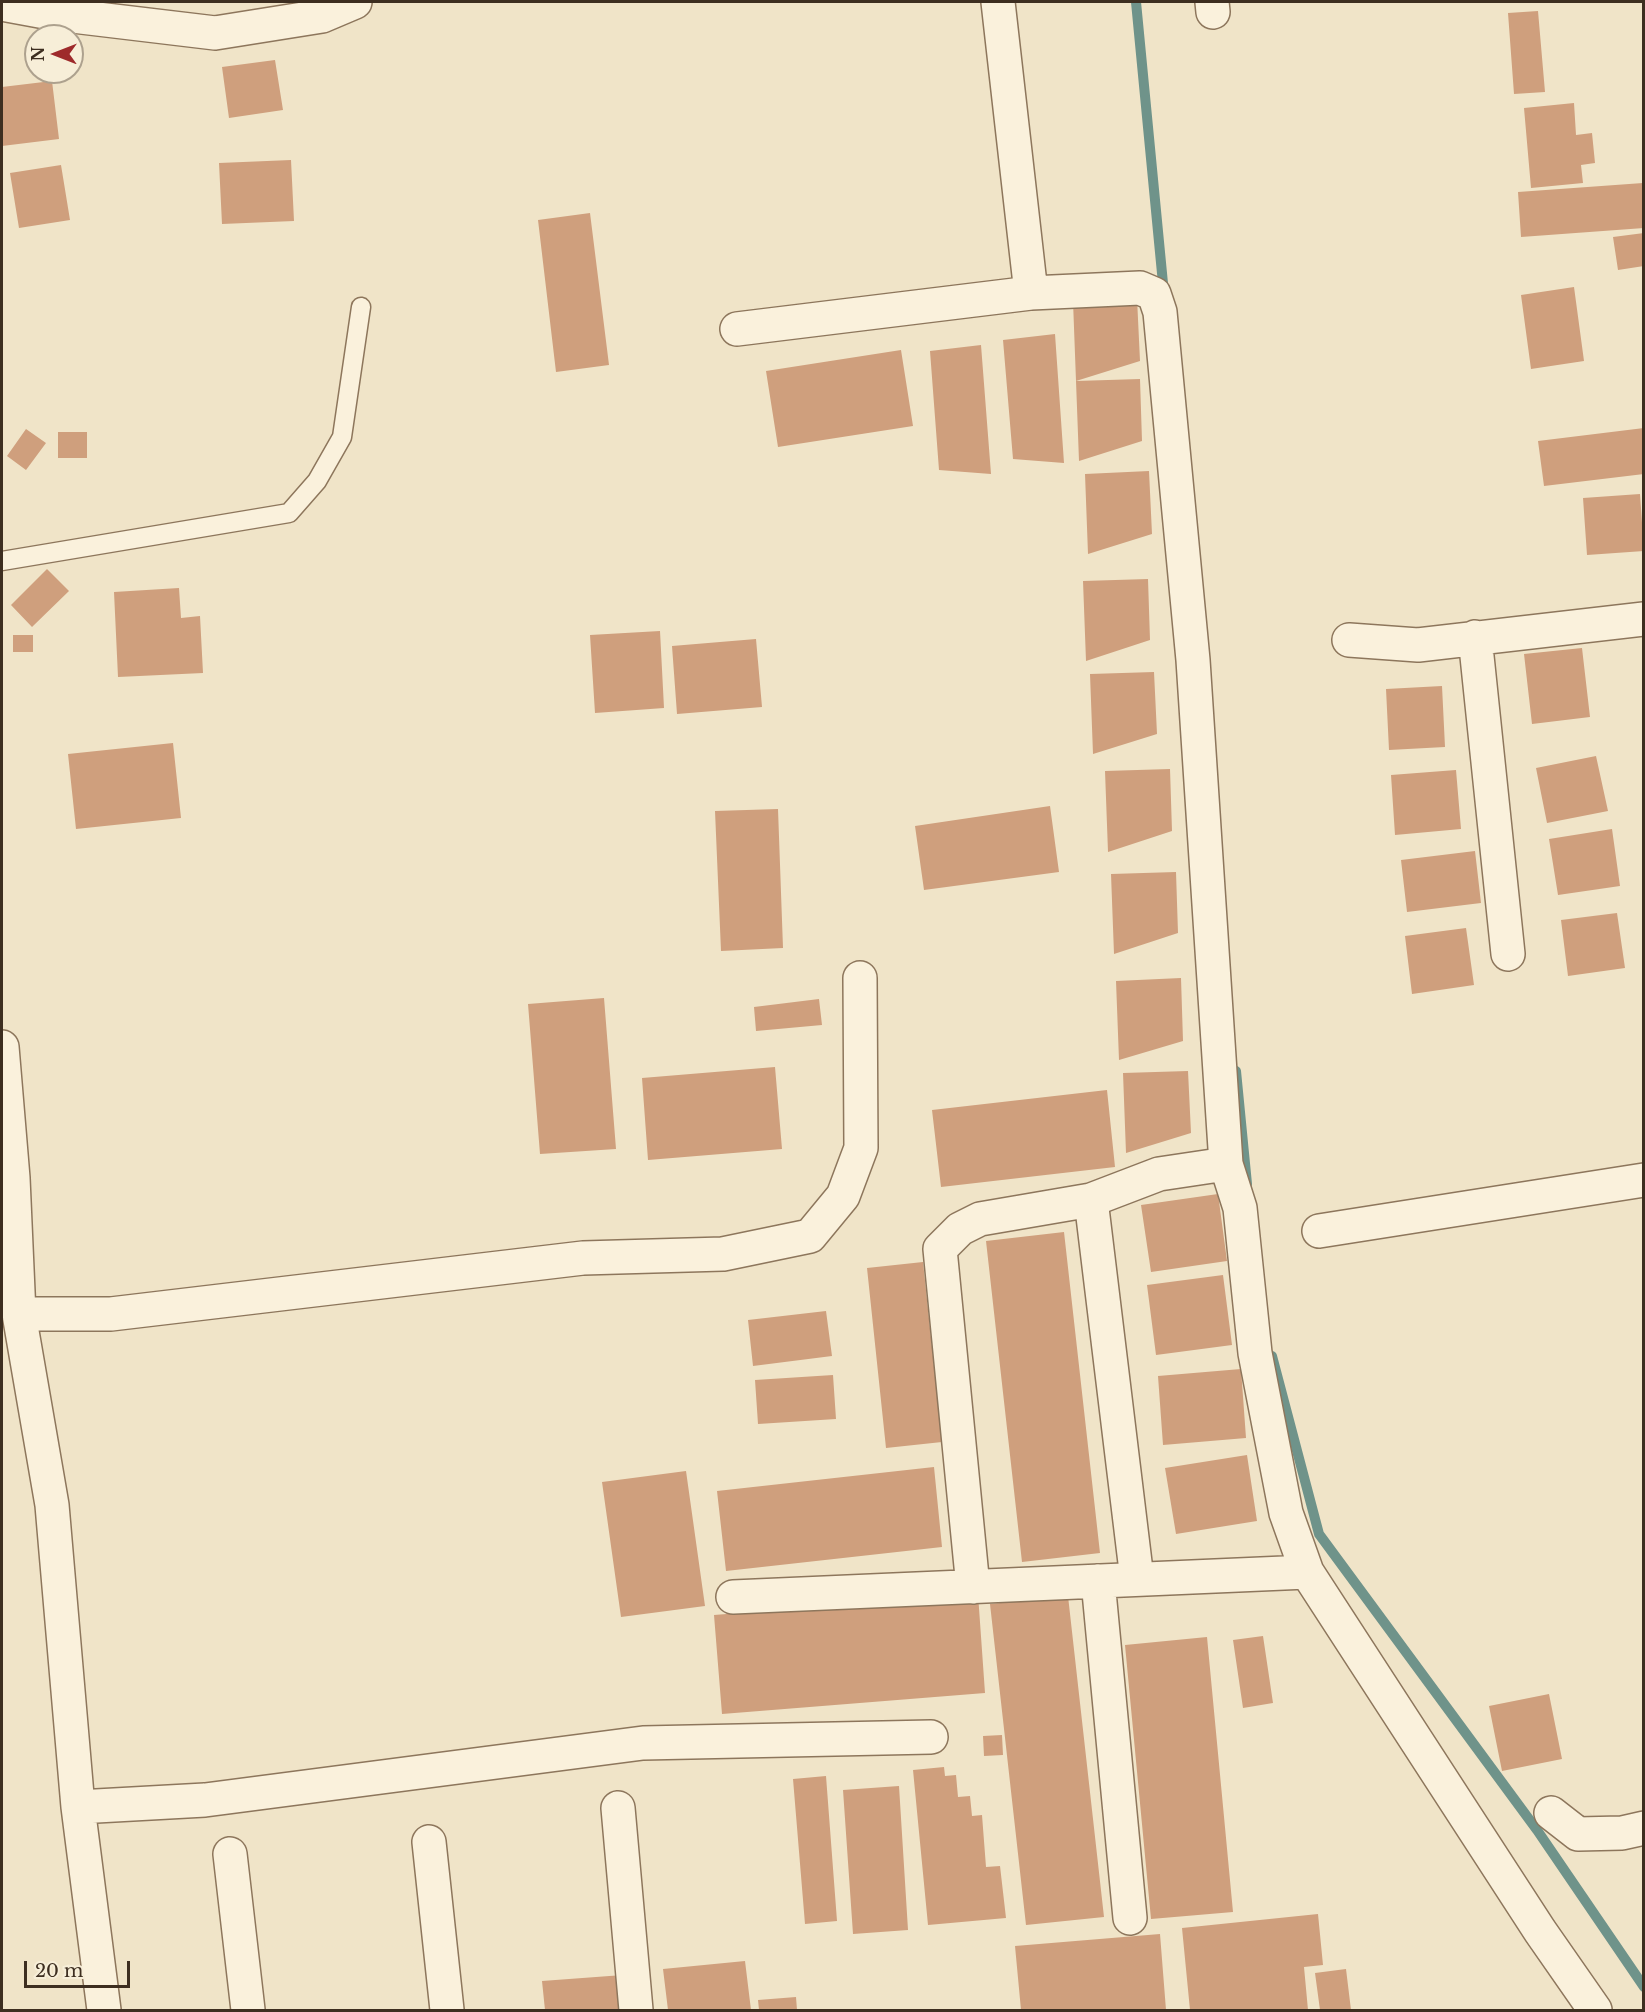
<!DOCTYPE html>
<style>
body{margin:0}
#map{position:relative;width:1645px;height:2012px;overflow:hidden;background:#f0e4c8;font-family:"Libre Baskerville",serif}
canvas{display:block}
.frame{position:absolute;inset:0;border:3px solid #3d2e20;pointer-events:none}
.north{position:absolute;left:24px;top:24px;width:60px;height:60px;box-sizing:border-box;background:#f7eed8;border:2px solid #ada18e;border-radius:50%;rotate:270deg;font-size:16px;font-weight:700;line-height:24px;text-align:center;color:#3d2e20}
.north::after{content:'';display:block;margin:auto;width:21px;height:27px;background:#9e2a2b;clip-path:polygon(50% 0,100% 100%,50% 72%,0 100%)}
.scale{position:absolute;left:24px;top:1961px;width:106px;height:27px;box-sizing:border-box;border:3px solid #3d2e20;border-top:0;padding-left:8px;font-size:18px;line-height:21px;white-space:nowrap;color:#3d2e20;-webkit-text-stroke:4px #f7eed8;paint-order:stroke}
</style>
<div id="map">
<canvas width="1645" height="2012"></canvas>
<div class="frame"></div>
<div class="north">N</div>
<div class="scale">20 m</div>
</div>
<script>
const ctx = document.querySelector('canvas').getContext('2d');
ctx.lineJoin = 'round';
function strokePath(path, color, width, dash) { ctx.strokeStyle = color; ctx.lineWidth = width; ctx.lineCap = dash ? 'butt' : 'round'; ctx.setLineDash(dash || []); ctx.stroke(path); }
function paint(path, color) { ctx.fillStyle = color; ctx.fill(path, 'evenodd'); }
const stream = new Path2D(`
 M1136,2L1164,294
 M1236,1071L1247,1184
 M1272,1356L1319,1534L1537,1830L1644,1987`);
const building = new Path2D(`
 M1538,11L1545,92L1514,94L1508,13Z
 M275,60L283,110L229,118L222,67Z
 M52,81L59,139L2,146V87Z
 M1574,103L1576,135L1592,133L1595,163L1581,165L1583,183L1531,188L1524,108Z
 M291,160L294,221L222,224L219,163Z
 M61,165L70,220L19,228L10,173Z
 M1643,183L1644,228L1521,237L1518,192Z
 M590,213L609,365L556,372L538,220Z
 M1644,233V266L1618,270L1613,237Z
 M1574,287L1584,361L1531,369L1521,295Z
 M1137,298L1140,361L1076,381L1073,301Z
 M1055,334L1064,463L1013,459L1003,340Z
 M981,345L991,474L939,470L930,351Z
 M901,350L913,426L778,447L766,371Z
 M1140,379L1142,441L1079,461L1076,381Z
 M1644,428V474L1544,486L1538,441Z
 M26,429L46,443L26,470L7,456Z
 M58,432H87V458H58Z
 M1149,471L1152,534L1088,554L1085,474Z
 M1640,494L1644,551L1587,555L1583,498Z
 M47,569L69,591L32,627L11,605Z
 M1148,579L1150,640L1086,661L1083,581Z
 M179,588L181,618L200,616L203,673L118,677L114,592Z
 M660,631L664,708L595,713L590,635Z
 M13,635H33V652H13Z
 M756,639L762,707L677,714L672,646Z
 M1582,648L1590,717L1532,724L1524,654Z
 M1154,672L1157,734L1093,754L1090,674Z
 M1442,686L1445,747L1389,750L1386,689Z
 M173,743L181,818L76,829L68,754Z
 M1596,756L1608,811L1547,823L1536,768Z
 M1170,769L1172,831L1108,852L1105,771Z
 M1456,770L1461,829L1395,835L1391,775Z
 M1050,806L1059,872L924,890L915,826Z
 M778,809L783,948L721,951L715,811Z
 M1612,829L1620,886L1558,895L1549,839Z
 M1475,851L1481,903L1407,912L1401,860Z
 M1176,872L1178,933L1114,954L1111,874Z
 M1617,913L1625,968L1568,976L1561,920Z
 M1466,928L1474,985L1412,994L1405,936Z
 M1181,978L1183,1041L1119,1060L1116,981Z
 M604,998L616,1149L540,1154L528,1004Z
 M819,999L822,1025L756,1031L754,1007Z
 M775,1067L782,1149L648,1160L642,1078Z
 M1188,1071L1191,1133L1126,1153L1123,1073Z
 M1107,1090L1115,1167L941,1187L932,1110Z
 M1218,1194L1227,1261L1151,1272L1141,1205Z
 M1064,1232L1100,1553L1022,1562L986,1241Z
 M923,1262L942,1442L886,1448L867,1268Z
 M1223,1275L1232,1345L1156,1355L1147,1285Z
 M826,1311L832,1356L753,1366L748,1320Z
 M1241,1369L1246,1438L1163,1445L1158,1376Z
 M833,1375L836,1419L758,1424L755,1380Z
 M1247,1455L1257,1521L1176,1534L1165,1468Z
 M934,1467L942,1547L726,1571L717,1491Z
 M686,1471L705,1606L621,1617L602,1482Z
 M978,1594L985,1693L722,1714L714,1615Z
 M1068,1596L1104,1917L1026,1925L990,1604Z
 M1263,1636L1273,1703L1243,1708L1233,1640Z
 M1207,1637L1233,1912L1151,1919L1125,1645Z
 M1549,1694L1562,1759L1502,1771L1489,1706Z
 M1002,1735L1003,1755L984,1756L983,1736Z
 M944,1767L945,1776L956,1775L958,1797L970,1796L972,1816L982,1815L986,1867L1000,1866L1006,1918L928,1925L913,1770Z
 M826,1776L837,1921L805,1924L793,1779Z
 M899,1786L908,1930L853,1934L843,1790Z
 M1318,1914L1323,1965L1304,1967L1308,2010H1190L1182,1928Z
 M1160,1934L1166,2010H1021L1015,1946Z
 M745,1961L751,2010H668L663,1969Z
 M1346,1969L1351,2010H1320L1315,1973Z
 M623,1975L626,2010H545L542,1981Z
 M796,1997L797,2010H759L758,2000Z`);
const lane = new Path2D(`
 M2,561L289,513L317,481L342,437L361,307`);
const street = new Path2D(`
 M998,2L1031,293L1140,288L1154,294L1160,312L1193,660L1226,1164
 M1212,2L1213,12
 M2,4L56,14L215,33L322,16L355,2
 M737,329L1031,293
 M1475,637L1508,954
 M1349,640L1418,645L1644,619
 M2,1047L13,1178L19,1314H111L583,1258L723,1254L810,1236L843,1196L861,1148L860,978
 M1091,1200L1137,1579
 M1319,1231L1644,1180
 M19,1314L52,1505L78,1807L104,2010
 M1098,1581L1130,1918
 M973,1587L940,1249L960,1229L980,1219L1091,1200L1159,1174L1226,1164L1240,1208L1255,1353L1286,1513L1307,1572L1540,1931L1595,2010
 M733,1597L1307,1572
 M78,1807L205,1800L643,1743L931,1737
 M618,1808L636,2010
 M1551,1813L1578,1834L1622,1833L1644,1828
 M429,1842L447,2010
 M230,1854L248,2010`);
strokePath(stream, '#6f938a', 10);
paint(building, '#cf9f7d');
strokePath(lane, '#8d765c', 21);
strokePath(street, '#8d765c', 36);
strokePath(lane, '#faf1dc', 18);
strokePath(street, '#faf1dc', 33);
</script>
